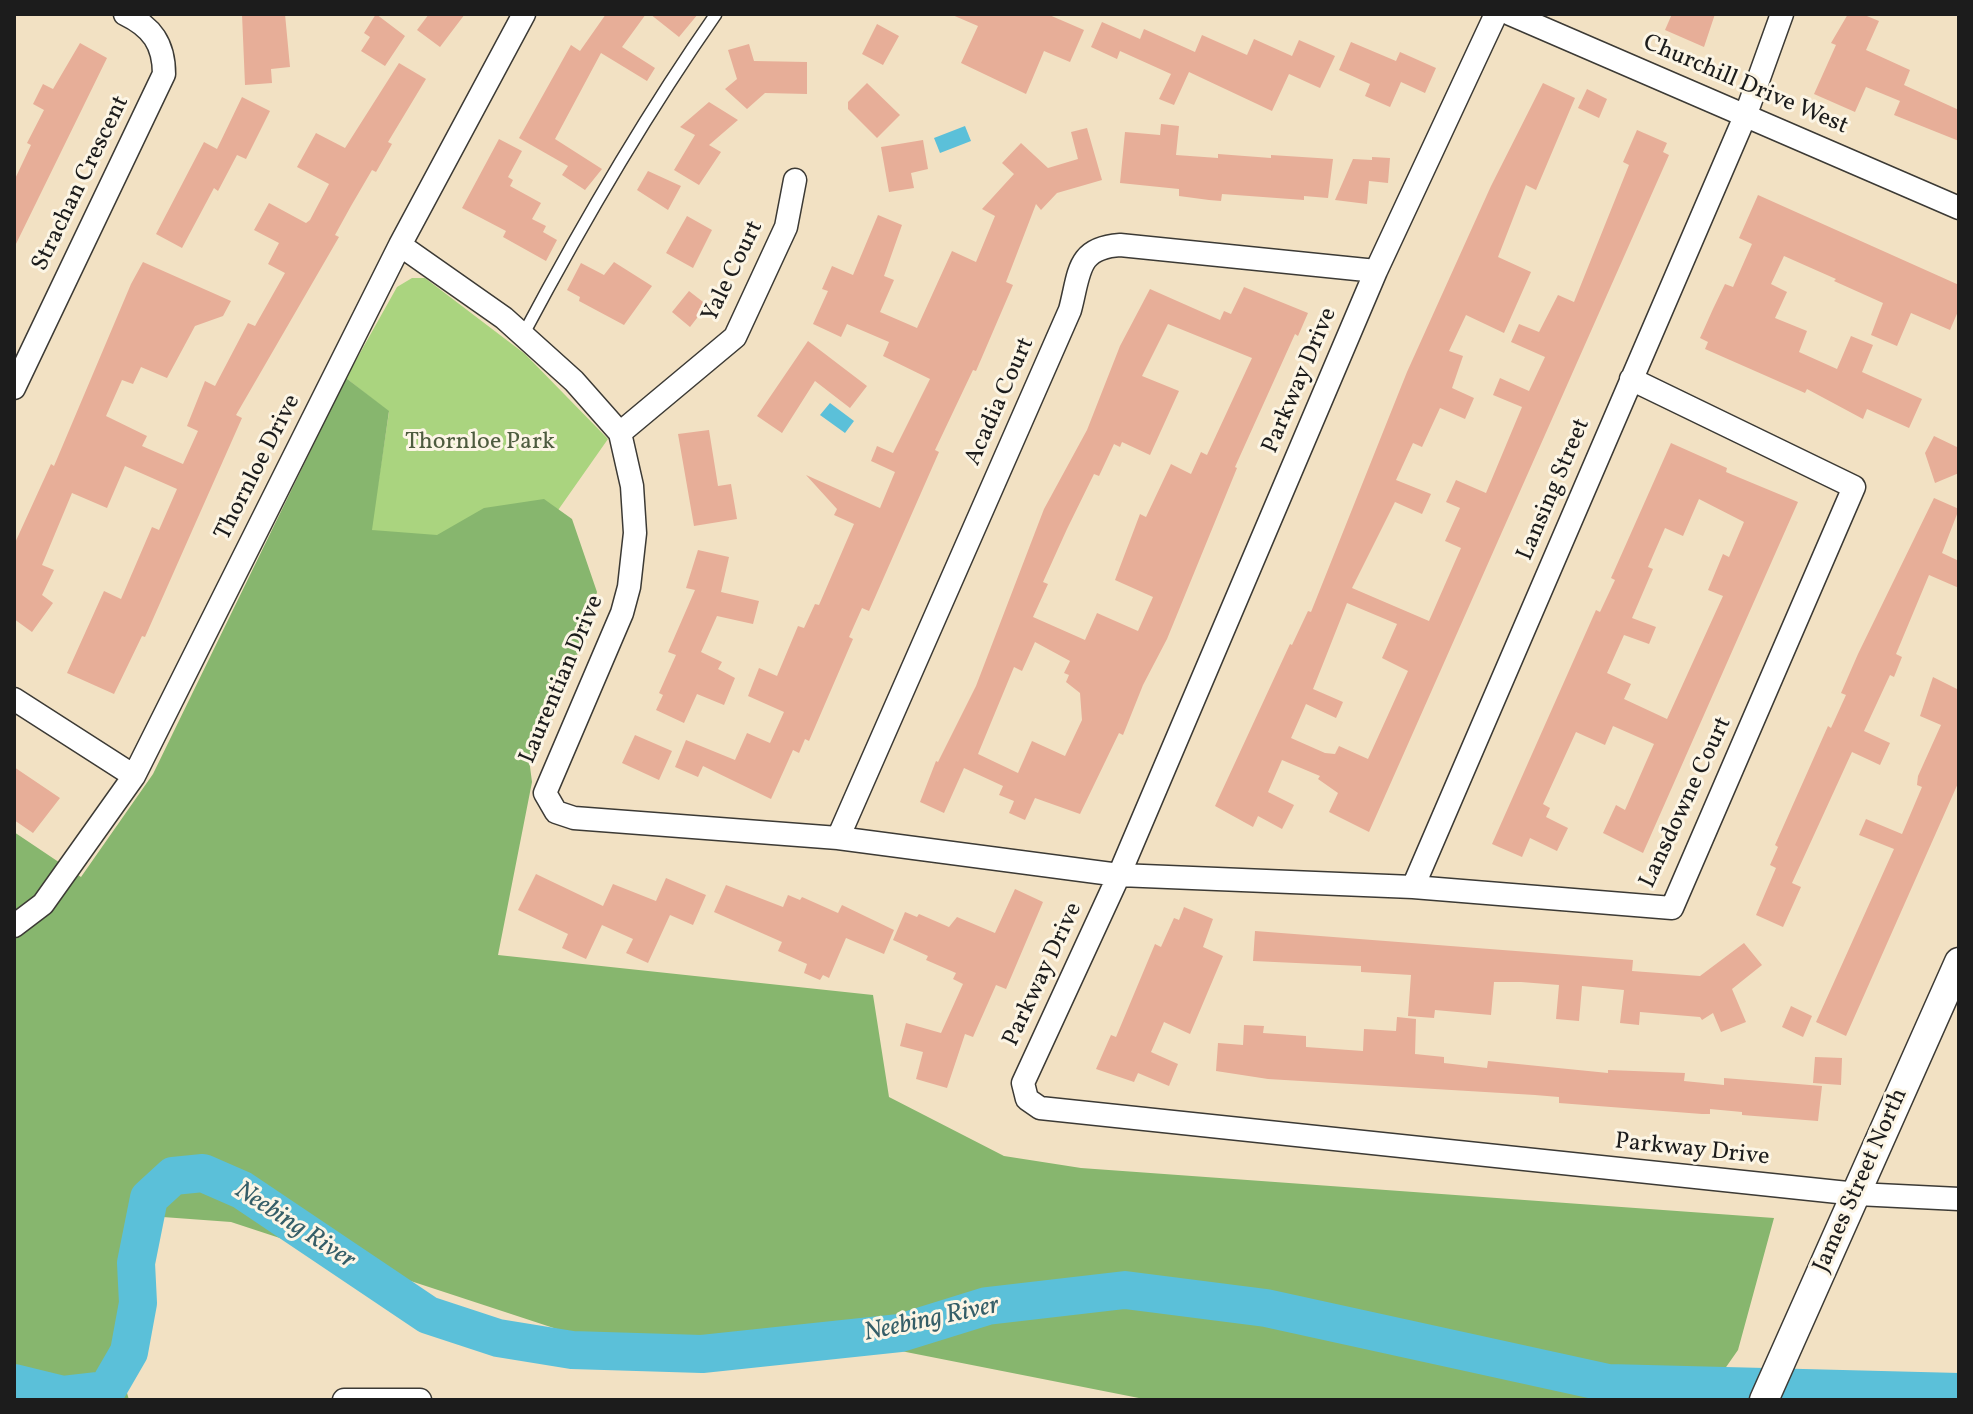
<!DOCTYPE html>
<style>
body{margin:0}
#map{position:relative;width:1973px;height:1414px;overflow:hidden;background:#f2e1c3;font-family:Vollkorn,serif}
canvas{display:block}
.frame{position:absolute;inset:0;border:16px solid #1c1c1c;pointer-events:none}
</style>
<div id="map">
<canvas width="1973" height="1414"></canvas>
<div class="frame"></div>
</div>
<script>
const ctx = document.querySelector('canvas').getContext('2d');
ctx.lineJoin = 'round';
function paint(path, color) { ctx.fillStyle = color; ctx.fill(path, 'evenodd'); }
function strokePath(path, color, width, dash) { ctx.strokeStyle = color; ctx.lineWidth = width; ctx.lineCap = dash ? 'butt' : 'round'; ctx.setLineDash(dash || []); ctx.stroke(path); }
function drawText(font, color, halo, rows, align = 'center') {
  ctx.font = font + ' Vollkorn,serif'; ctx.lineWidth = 6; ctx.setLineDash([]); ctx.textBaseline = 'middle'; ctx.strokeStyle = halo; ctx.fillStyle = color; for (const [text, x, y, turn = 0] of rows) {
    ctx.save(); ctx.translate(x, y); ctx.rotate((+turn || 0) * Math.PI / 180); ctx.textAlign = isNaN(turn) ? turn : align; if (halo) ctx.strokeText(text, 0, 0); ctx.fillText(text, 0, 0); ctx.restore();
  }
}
const green = new Path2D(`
 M412,278H425L525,354L608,439L549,523L451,556L371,530L389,412L346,378L397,287Z`);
const forest = new Path2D(`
 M346,378L389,411L372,530L437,535L484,508L544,499L572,519L597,592L584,643L562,681L555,715L529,759L532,782L498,955L873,995L889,1097L1004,1156L1081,1168L1774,1218L1738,1350L1703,1400H1149L830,1337L572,1334L231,1222L149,1216L127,1261L130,1299L113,1343L129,1400H14V832L81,877L153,774Z`);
const water = new Path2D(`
 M965,126L971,141L940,153L934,138Z
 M830,403L854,421L845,433L820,415Z`);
const river = new Path2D(`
 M14,1383L63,1395L107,1390L129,1352L138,1303L136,1263L149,1198L173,1176L203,1173L242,1190L428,1315L498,1338L572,1350L702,1354L900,1333L987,1306L1125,1290L1266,1308L1608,1383L1959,1392`);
const building = new Path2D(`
 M242,14H285L290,67L271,69L272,83L245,85Z
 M376,14L405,36L385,66L361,51L370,37L364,33Z
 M429,14H465L440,47L417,30Z
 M606,14H646L622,47L655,68L647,81L601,53L555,139L602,169L585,190L562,175L568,166L519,138L571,45L580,51Z
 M650,14H698L679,37Z
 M950,14H1047L1084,30L1070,62L1044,51L1026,94L961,63L978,26Z
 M1672,14H1715L1704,47L1665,30Z
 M1848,14H1862L1879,21L1866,50L1910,70L1904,85L1959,110V141L1894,115L1900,101L1866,87L1855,112L1814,94L1836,45L1831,43Z
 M1102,22L1140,39L1144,29L1195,52L1202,35L1247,55L1254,39L1292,56L1299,40L1335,56L1320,88L1289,74L1272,111L1189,72L1174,105L1159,99L1171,74L1120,51L1117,59L1091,47Z
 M877,24L899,36L883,65L862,54Z
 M1351,42L1396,61L1400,52L1436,68L1425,93L1401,82L1390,107L1365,96L1370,84L1339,70Z
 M80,43L107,58L14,248V181L31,145L27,143L44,110L33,104L43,84L53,89Z
 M749,44L754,61L807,62V94L765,93L747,109L725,89L737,79L728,50Z
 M399,63L426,79L388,142L392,144L376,172L372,170L351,206L335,235L339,237L236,415L242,418L145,637L142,636L114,694L67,673L104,591L121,599L152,527L159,530L177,489L125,466L107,508L72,493L42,565L54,570L42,595L53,603L32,632L14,619V545L51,464L54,466L131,284L143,262L231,301L223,316L195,326L167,378L141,367L133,384L122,380L106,416L147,436L142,446L183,464L198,431L187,426L205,381L215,386L248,323L255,326L285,273L268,264L279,243L254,230L269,203L306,223L310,220L329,184L297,167L316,133L345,148Z
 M867,83L900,115L877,138L848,109V102Z
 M1543,83L1575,98L1536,190L1526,185L1498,257L1531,272L1504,333L1466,315L1449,351L1463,356L1452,388L1474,398L1465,419L1440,408L1422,447L1413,443L1396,480L1431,494L1422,514L1395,502L1352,588L1429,621L1461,548L1445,541L1460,508L1446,502L1456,480L1486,493L1522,407L1493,395L1500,378L1529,391L1545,357L1511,342L1519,324L1539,332L1558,295L1574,302L1629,165L1623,162L1637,130L1667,143L1663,152L1669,155L1369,832L1329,812L1338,793L1318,779L1320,776L1282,760L1268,792L1294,805L1282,829L1258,816L1253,827L1215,806L1290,644L1292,645L1308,611L1311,612L1407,372L1491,186ZM1347,603L1397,624L1382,658L1408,671L1368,759L1339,746L1335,754L1325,753L1291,738L1306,704L1336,718L1343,702L1313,689Z
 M1587,89L1607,99L1599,118L1578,108Z
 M242,97L270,111L246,159L237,155L218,191L214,188L182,248L156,234L204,142L217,149Z
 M709,102L738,120L709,145L721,152L699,185L674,170L695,135L680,127Z
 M1161,124L1179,126L1176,155L1218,158V154L1271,158V155L1333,159L1328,198L1304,196V200L1222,194L1221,201L1209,200L1179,196V189L1120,183L1125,132L1160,135Z
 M1087,128L1102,180L1057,193L1041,210L1036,204L1006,282L1013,285L976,371L973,370L935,450L939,452L869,611L862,608L849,637L853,639L809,741L805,739L799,753L793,750L771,799L703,766L698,777L675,767L686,740L735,760L747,733L770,743L784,712L748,696L759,668L777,676L798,626L804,628L815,604L819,605L854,524L834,515L837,509L806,475L880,508L895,472L871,461L877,446L893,453L930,379L883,356L889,342L847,324L841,337L813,324L828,291L822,289L832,266L853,275L878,215L902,225L884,276L894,280L880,312L917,328L952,251L976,262L995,216L982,209L1014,174L1002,163L1021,143L1048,168L1078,159L1071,132Z
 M499,139L522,151L508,177L513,180L510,186L541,203L532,219L546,226L543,232L557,240L546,261L503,237L506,231L462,208Z
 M923,140L928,169L911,173L914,188L889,192L881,147Z
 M1372,157L1390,158L1388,183L1369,181L1367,204L1335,200L1353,159L1372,160Z
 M648,171L681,186L668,210L637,190Z
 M1758,195L1959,285V309L1950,330L1911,313L1897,346L1871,335L1883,303L1834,281L1836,279L1784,256L1771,284L1787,292L1775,318L1807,331L1799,352L1837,369L1851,336L1873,345L1862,372L1922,399L1909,428L1867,409L1863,419L1807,389L1805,393L1705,349L1708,342L1700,338L1713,309L1725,284L1733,287L1752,244L1739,238Z
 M687,216L712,230L693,268L666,253Z
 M614,262L652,286L624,325L579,301L580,297L567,290L581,263L604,275Z
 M1244,287L1308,313L1298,336L1295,334L1235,467L1237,468L1167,639L1143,685L1123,735L1119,733L1080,814L1035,798L1025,820L1009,813L1014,801L999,795L1003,786L964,768L944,813L920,802L936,761L938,762L976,686L1044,509L1087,430L1120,346L1150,289L1220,320L1224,311L1231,314ZM1168,324L1252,358L1207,455L1201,452L1191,474L1171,464L1146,517L1140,514L1115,580L1153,597L1138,631L1097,613L1085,640L1033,617L1048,584L1043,582L1067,529L1094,474L1099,476L1114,444L1120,447L1122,442L1150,455L1179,391L1142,376ZM1035,642L1070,661L1064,673L1069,675L1066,682L1080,693L1082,720L1065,756L1032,741L1018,773L978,754L1014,667L1022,671Z
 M689,291L707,305L690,327L672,312Z
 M808,341L867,386L850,408L815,381L782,433L757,416Z
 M709,430L718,486L731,484L737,519L694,526L678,434Z
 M1934,436L1959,448V473L1935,483L1925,453Z
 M1671,443L1727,468L1726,472L1733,475L1798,502L1643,853L1603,833L1616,805L1625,810L1654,744L1613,726L1605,745L1576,732L1543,804L1550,808L1546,817L1568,828L1557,851L1530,838L1522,857L1492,844L1596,610L1600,612L1615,580L1611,578ZM1699,499L1744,522L1729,557L1723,554L1708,590L1723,596L1667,719L1624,699L1631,684L1607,673L1624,635L1649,644L1656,627L1632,618L1653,569L1648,567L1665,528L1683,536Z
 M1934,498L1959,509L1942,553L1959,561V588L1929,575L1896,654L1902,657L1894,677L1890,675L1864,731L1890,743L1880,765L1852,752L1792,883L1801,887L1783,927L1756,915L1776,868L1770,865L1778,847L1775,845L1828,726L1831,728L1846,695L1841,693L1858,654Z
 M698,550L729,557L721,592L759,601L753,624L717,616L701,652L722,662L718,669L735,678L724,705L697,694L684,723L656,710L663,695L659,693L676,655L668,652L695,590L686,588Z
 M1933,677L1957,689L1959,685V781L1846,1036L1816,1022L1894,849L1859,835L1866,819L1902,834L1922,787L1917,785L1918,776L1941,725L1920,716Z
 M635,735L672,751L659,780L622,763Z
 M14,767L60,798L33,833L14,820Z
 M536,874L603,906L613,884L656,901L666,878L706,895L693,925L670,915L648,963L626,953L633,939L602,925L586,959L562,948L568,934L518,910Z
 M726,885L783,907L788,895L800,900L802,897L838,913L842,905L894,930L884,954L846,938L829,978L823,975L820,980L804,973L807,964L778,951L782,942L714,912Z
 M1015,889L1043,902L1006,989L996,985L973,1037L965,1034L947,1088L916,1079L923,1052L900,1046L906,1023L941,1033L963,984L953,979L956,973L926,960L928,956L893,940L905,912L917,917L919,914L949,927L957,917L995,933Z
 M1184,907L1213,919L1203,947L1223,956L1190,1034L1164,1022L1151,1052L1178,1064L1169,1086L1138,1073L1134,1082L1096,1069L1111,1035L1116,1037L1155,944L1161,947L1174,918L1179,920Z
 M1255,931L1633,960L1632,971L1700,976L1744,943L1762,965L1732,989L1746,1022L1721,1032L1713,1013L1702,1020L1700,1017L1640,1012L1639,1025L1620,1023L1624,990L1582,986L1579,1021L1556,1019L1559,985L1521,982H1494L1491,1015L1435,1010L1434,1018L1408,1016L1411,975L1361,972V966L1253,961Z
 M1791,1006L1812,1016L1803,1037L1782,1027Z
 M1397,1017L1416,1019L1415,1054L1444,1057V1063L1487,1068L1488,1061L1608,1073V1070L1685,1073L1684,1081L1724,1085V1078L1822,1086L1818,1121L1742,1115V1112L1710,1109V1114H1702L1559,1103V1097L1535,1095L1268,1079L1216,1071L1218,1043L1243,1045L1244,1025L1264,1026L1263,1033L1306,1036V1047L1363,1051L1364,1029L1396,1031Z
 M1815,1057L1842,1058L1841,1085L1813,1083Z`);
const service = new Path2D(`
 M523,335C582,224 644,117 716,14`);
const minor = new Path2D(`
 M1496,14L1376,271L1119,875L1023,1083L1027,1099L1040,1108L1857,1194L1959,1199
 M1510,14L1959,208
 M400,245L504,318L574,381L620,433L632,486L635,533L629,587L622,613L545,793L556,812L574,818L838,838L1119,875L1413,887L1672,908L1854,487L1631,379
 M14,388L164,74C164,44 152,27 125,14
 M620,433L735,337L786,227L795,180
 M14,699L134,776
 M838,838L1070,310C1080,273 1076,248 1120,245L1376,271
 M1413,887L1746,114L1782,14
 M14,926L43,904L134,776L400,245L524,14
 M344,1400H420`);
const tertiary = new Path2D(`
 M1764,1400L1959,962`);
const streetNames = [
 ["Churchill Drive West",1745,86,23],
 ["Strachan Crescent",82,184,-64],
 ["Yale Court",734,272,-64],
 ["Parkway Drive",1301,381,-67],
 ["Acadia Court",1001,402,-66],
 ["Thornloe Drive",259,468,-63],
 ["Lansing Street",1555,490,-67],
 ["Laurentian Drive",563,680,-67],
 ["Lansdowne Court",1687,803,-65],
 ["Parkway Drive",1044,975,-65],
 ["Parkway Drive",1692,1151,6],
 ["James Street North",1862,1181,-66]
];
const parkNames = [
 ["Thornloe Park",480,444]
];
const waterNames = [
 ["Neebing River",294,1227,33],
 ["Neebing River",932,1321,-12]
];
paint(green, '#aad47f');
paint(forest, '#87b66e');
paint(water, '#5bc0d9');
strokePath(river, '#5bc0d9', 38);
paint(building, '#e7ae98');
strokePath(service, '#3c3a35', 14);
strokePath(minor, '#3c3a35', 25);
strokePath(tertiary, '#3c3a35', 31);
strokePath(service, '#fff', 11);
strokePath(minor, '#fff', 22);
strokePath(tertiary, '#fff', 28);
drawText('24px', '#1c1c1c', '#fcf5e5', streetNames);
drawText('24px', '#4e5c3f', '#fcf5e5', parkNames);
drawText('italic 26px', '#355e68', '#fcf5e5', waterNames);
</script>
